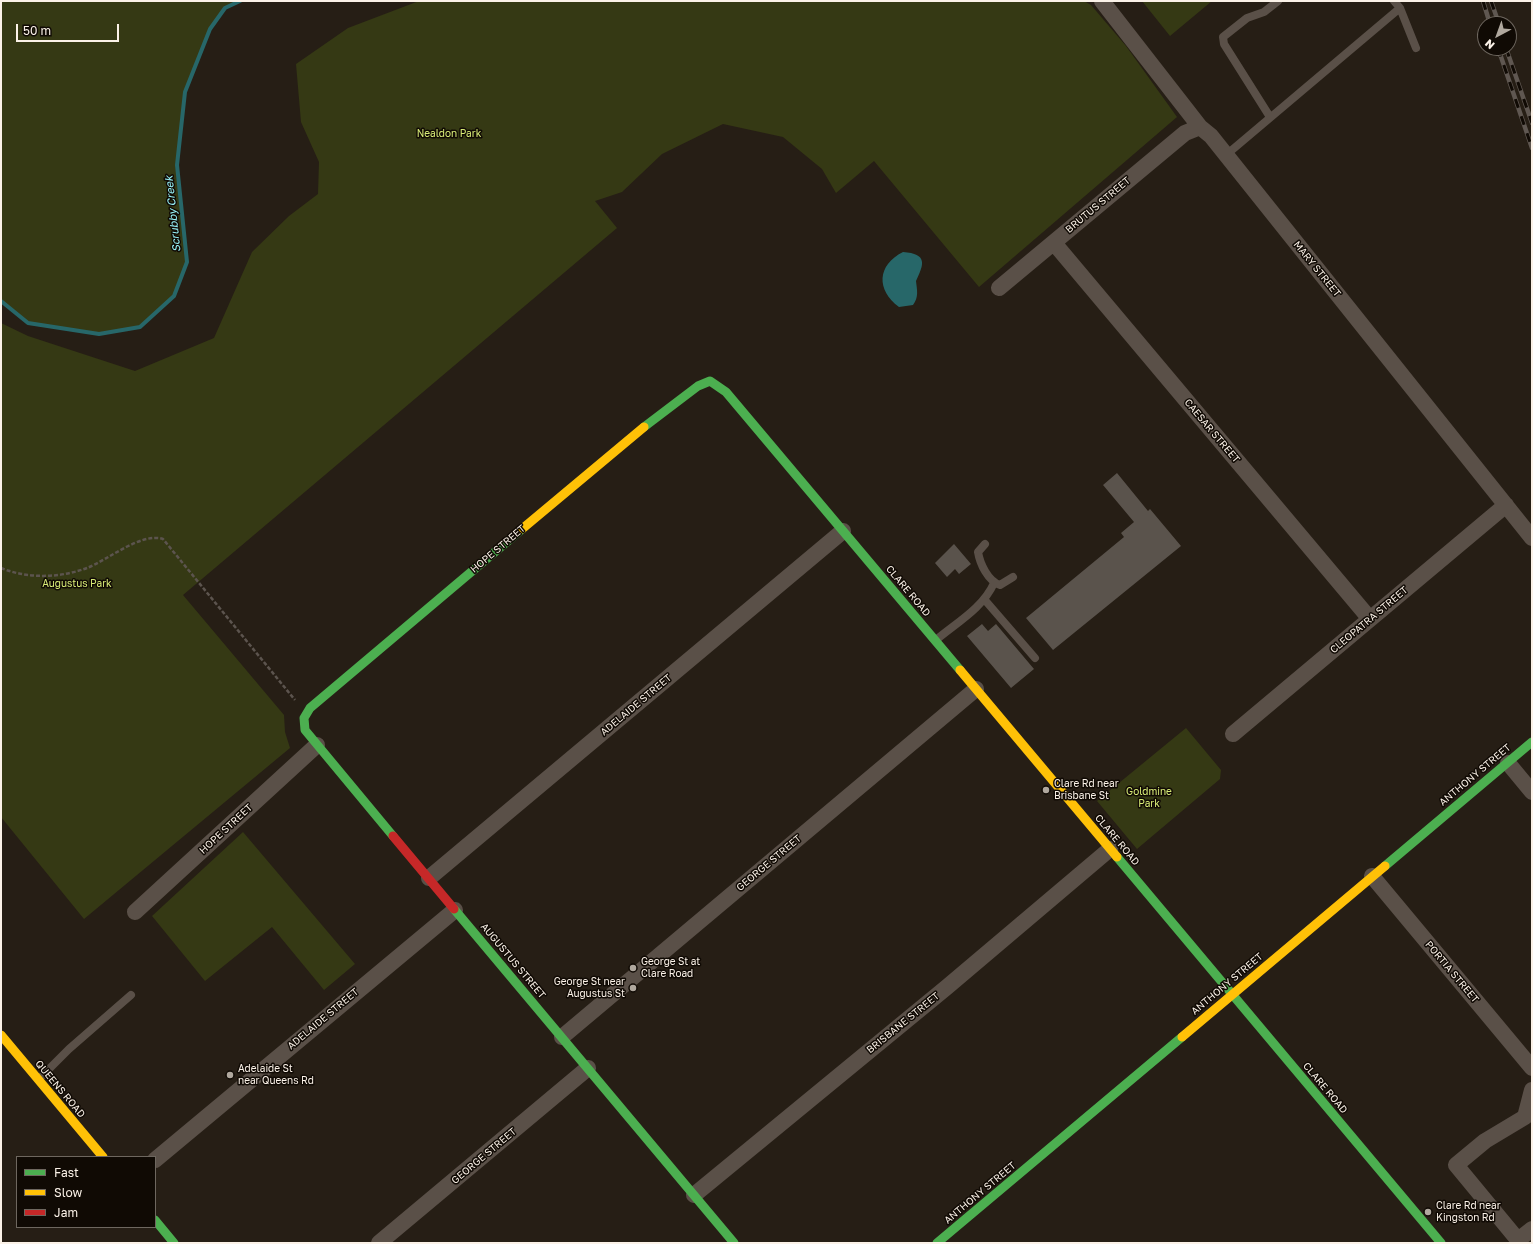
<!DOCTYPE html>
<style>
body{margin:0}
#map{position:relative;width:1533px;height:1244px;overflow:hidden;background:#261e15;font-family:"Golos Text",sans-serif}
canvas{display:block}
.frame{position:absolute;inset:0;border:2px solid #fbf2e8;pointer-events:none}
.legend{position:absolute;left:16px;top:1156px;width:140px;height:72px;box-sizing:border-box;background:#100a04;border:1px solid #6e675f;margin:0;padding:5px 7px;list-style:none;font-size:12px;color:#fbf2e8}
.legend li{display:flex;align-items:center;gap:8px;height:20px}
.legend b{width:20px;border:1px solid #6e675f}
.north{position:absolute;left:1477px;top:16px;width:40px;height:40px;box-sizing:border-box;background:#100a04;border:1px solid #6e675f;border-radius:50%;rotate:221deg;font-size:11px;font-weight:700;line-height:16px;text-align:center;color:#fbf2e8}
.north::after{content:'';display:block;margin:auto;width:14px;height:18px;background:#b0a89e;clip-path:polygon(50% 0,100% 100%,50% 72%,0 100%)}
.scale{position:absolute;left:16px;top:24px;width:103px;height:18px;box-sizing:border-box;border:2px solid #fbf2e8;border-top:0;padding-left:5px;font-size:12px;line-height:14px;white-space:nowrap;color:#fbf2e8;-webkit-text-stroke:3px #100a04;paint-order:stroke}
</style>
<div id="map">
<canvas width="1533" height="1244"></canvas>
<div class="frame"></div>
<ul class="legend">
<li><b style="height:5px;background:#4caf50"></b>Fast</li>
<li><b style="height:5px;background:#ffc107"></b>Slow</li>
<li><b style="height:5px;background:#c62828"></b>Jam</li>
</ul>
<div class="north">N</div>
<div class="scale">50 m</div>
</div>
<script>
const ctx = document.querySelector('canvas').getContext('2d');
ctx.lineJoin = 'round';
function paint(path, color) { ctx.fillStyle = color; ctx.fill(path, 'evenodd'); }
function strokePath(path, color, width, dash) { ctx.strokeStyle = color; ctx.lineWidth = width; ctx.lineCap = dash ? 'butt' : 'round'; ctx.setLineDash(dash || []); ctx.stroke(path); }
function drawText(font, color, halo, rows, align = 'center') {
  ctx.font = font + ' "Golos Text",sans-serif'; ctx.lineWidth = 3; ctx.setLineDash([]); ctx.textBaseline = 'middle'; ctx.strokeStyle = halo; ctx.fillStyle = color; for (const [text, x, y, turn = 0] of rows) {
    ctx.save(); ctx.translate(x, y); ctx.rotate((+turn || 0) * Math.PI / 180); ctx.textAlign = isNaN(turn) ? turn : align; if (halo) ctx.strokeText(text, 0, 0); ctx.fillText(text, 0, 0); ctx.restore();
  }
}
const green = new Path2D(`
 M1,1H240L225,8L210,29L185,92L177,165L187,262L174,296L140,327L99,334L28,323L1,301Z
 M419,1H1084L1091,5L1126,46L1177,117L979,287L874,161L836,193L822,169L783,137L723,124L662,154L622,192L595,201L617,228L183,595L284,715L285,732L290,748L84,919L1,817V323L28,336L135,371L214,338L252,252L289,216L318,194L319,162L301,122L296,64L348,28Z
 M1142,1H1212L1170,36Z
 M1186,728L1221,770L1220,779L1137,849L1097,801Z
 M243,832L355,964L324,990L272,927L205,981L152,916Z`);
const water = new Path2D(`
 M903,252C928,254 924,264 916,281C917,290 919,297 913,305L899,307C876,290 877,265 903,252Z`);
const stream = new Path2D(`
 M1,301L28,323L99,334L140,327L174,296L187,262L177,165L185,92L210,29L225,8L240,1`);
const building = new Path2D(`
 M1117,473L1148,511L1150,509L1181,546L1053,650L1026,618L1124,537L1121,533L1134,522L1103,485Z
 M954,544L971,564L959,574L955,569L947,577L935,563Z
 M982,624L988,631L996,624L1034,669L1011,688L967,636Z`);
const path = new Path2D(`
 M1,568C28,579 60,578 87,568C108,560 141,532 163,539L295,700`);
const lane = new Path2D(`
 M1400,8L1416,48
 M1270,117L1224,44L1223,37L1247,18L1264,12L1278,1
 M1226,155L1400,8L1394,1
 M985,544L978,552C980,564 988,581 1000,585L1013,577
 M984,599L1035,658
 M936,640C956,623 983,608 994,583
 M39,1079L69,1049L131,995`);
const street = new Path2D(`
 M1102,1L1200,127L1211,136L1532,538
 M1054,243L1370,619
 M999,288L1185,133L1200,127
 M1233,734L1506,505
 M1508,763L1532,792
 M1372,876L1532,1068
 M429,878L843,531
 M135,912L317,745
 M562,1037L976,689
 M1532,1090L1525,1117L1485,1141L1456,1165L1518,1240L1532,1229
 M155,1160L455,910
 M694,1195L947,987L1110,849
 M379,1243L588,1068`);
const fast = new Path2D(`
 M644,427L698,386L710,381L726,392L960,670
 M393,836L305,730L304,718L310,708L522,529
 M1117,857L1441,1243
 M1385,866L1532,742
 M454,909L734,1243
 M155,1220L174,1243
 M937,1243L1182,1037`);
const slow = new Path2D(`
 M522,529L644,427
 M960,670L1117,857
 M1,1035L103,1157
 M1182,1037L1385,866`);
const jam = new Path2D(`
 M393,836L454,909`);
const rail = new Path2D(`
 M1483,1L1490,24
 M1491,1L1499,24
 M1498,48L1532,148
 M1506,48L1532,123`);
const markers = [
 [1046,790,4,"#b0a89e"],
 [633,968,4,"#b0a89e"],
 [633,988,4,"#b0a89e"],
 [230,1075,4,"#b0a89e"],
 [1428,1212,4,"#b0a89e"]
];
const parkNames = [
 ["Nealdon Park",449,134],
 ["Augustus Park",77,584],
 ["Goldmine",1149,792],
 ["Park",1149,804]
];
const streetNames = [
 ["BRUTUS STREET",1098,205,-40],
 ["MARY STREET",1317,269,51],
 ["CAESAR STREET",1212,431,50],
 ["HOPE STREET",498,549,-40],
 ["CLARE ROAD",908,591,50],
 ["CLEOPATRA STREET",1369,620,-40],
 ["ADELAIDE STREET",636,705,-40],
 ["ANTHONY STREET",1475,775,-40],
 ["HOPE STREET",226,829,-43],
 ["CLARE ROAD",1117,840,50],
 ["GEORGE STREET",769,863,-40],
 ["AUGUSTUS STREET",513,961,50],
 ["PORTIA STREET",1452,972,50],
 ["ANTHONY STREET",1227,984,-40],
 ["ADELAIDE STREET",323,1019,-40],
 ["BRISBANE STREET",903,1023,-39],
 ["CLARE ROAD",1325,1088,50],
 ["QUEENS ROAD",60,1089,50],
 ["GEORGE STREET",484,1156,-40],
 ["ANTHONY STREET",980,1193,-40]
];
const poiNames = [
 ["Clare Rd near",1054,784],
 ["Brisbane St",1054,796],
 ["George St at",641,962],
 ["Clare Road",641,974],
 ["George St near",625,982,"right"],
 ["Augustus St",625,994,"right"],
 ["Adelaide St",238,1069],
 ["near Queens Rd",238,1081],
 ["Clare Rd near",1436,1206],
 ["Kingston Rd",1436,1218]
];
const waterNames = [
 ["Scrubby Creek",173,214,-96]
];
paint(green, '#353914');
paint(water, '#276769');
strokePath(stream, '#276769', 4);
paint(building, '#5a534c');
strokePath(path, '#5c544e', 2.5, [4, 2]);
strokePath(lane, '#5a5048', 8);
strokePath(street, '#5a5048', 16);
strokePath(fast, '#4caf50', 9);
strokePath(slow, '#ffc107', 9);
strokePath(jam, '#c62828', 9);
strokePath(rail, '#5f5751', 4.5);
strokePath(rail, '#100a04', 3, [9]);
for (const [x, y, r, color] of markers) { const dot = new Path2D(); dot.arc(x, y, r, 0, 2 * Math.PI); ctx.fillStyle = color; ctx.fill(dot); strokePath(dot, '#100a04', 1.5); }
drawText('10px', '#d9ed77', '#100a04', parkNames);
drawText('10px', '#fbf2e8', '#100a04', streetNames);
drawText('10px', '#fbf2e8', '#100a04', poiNames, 'left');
drawText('italic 11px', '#99f4f9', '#100a04', waterNames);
</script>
